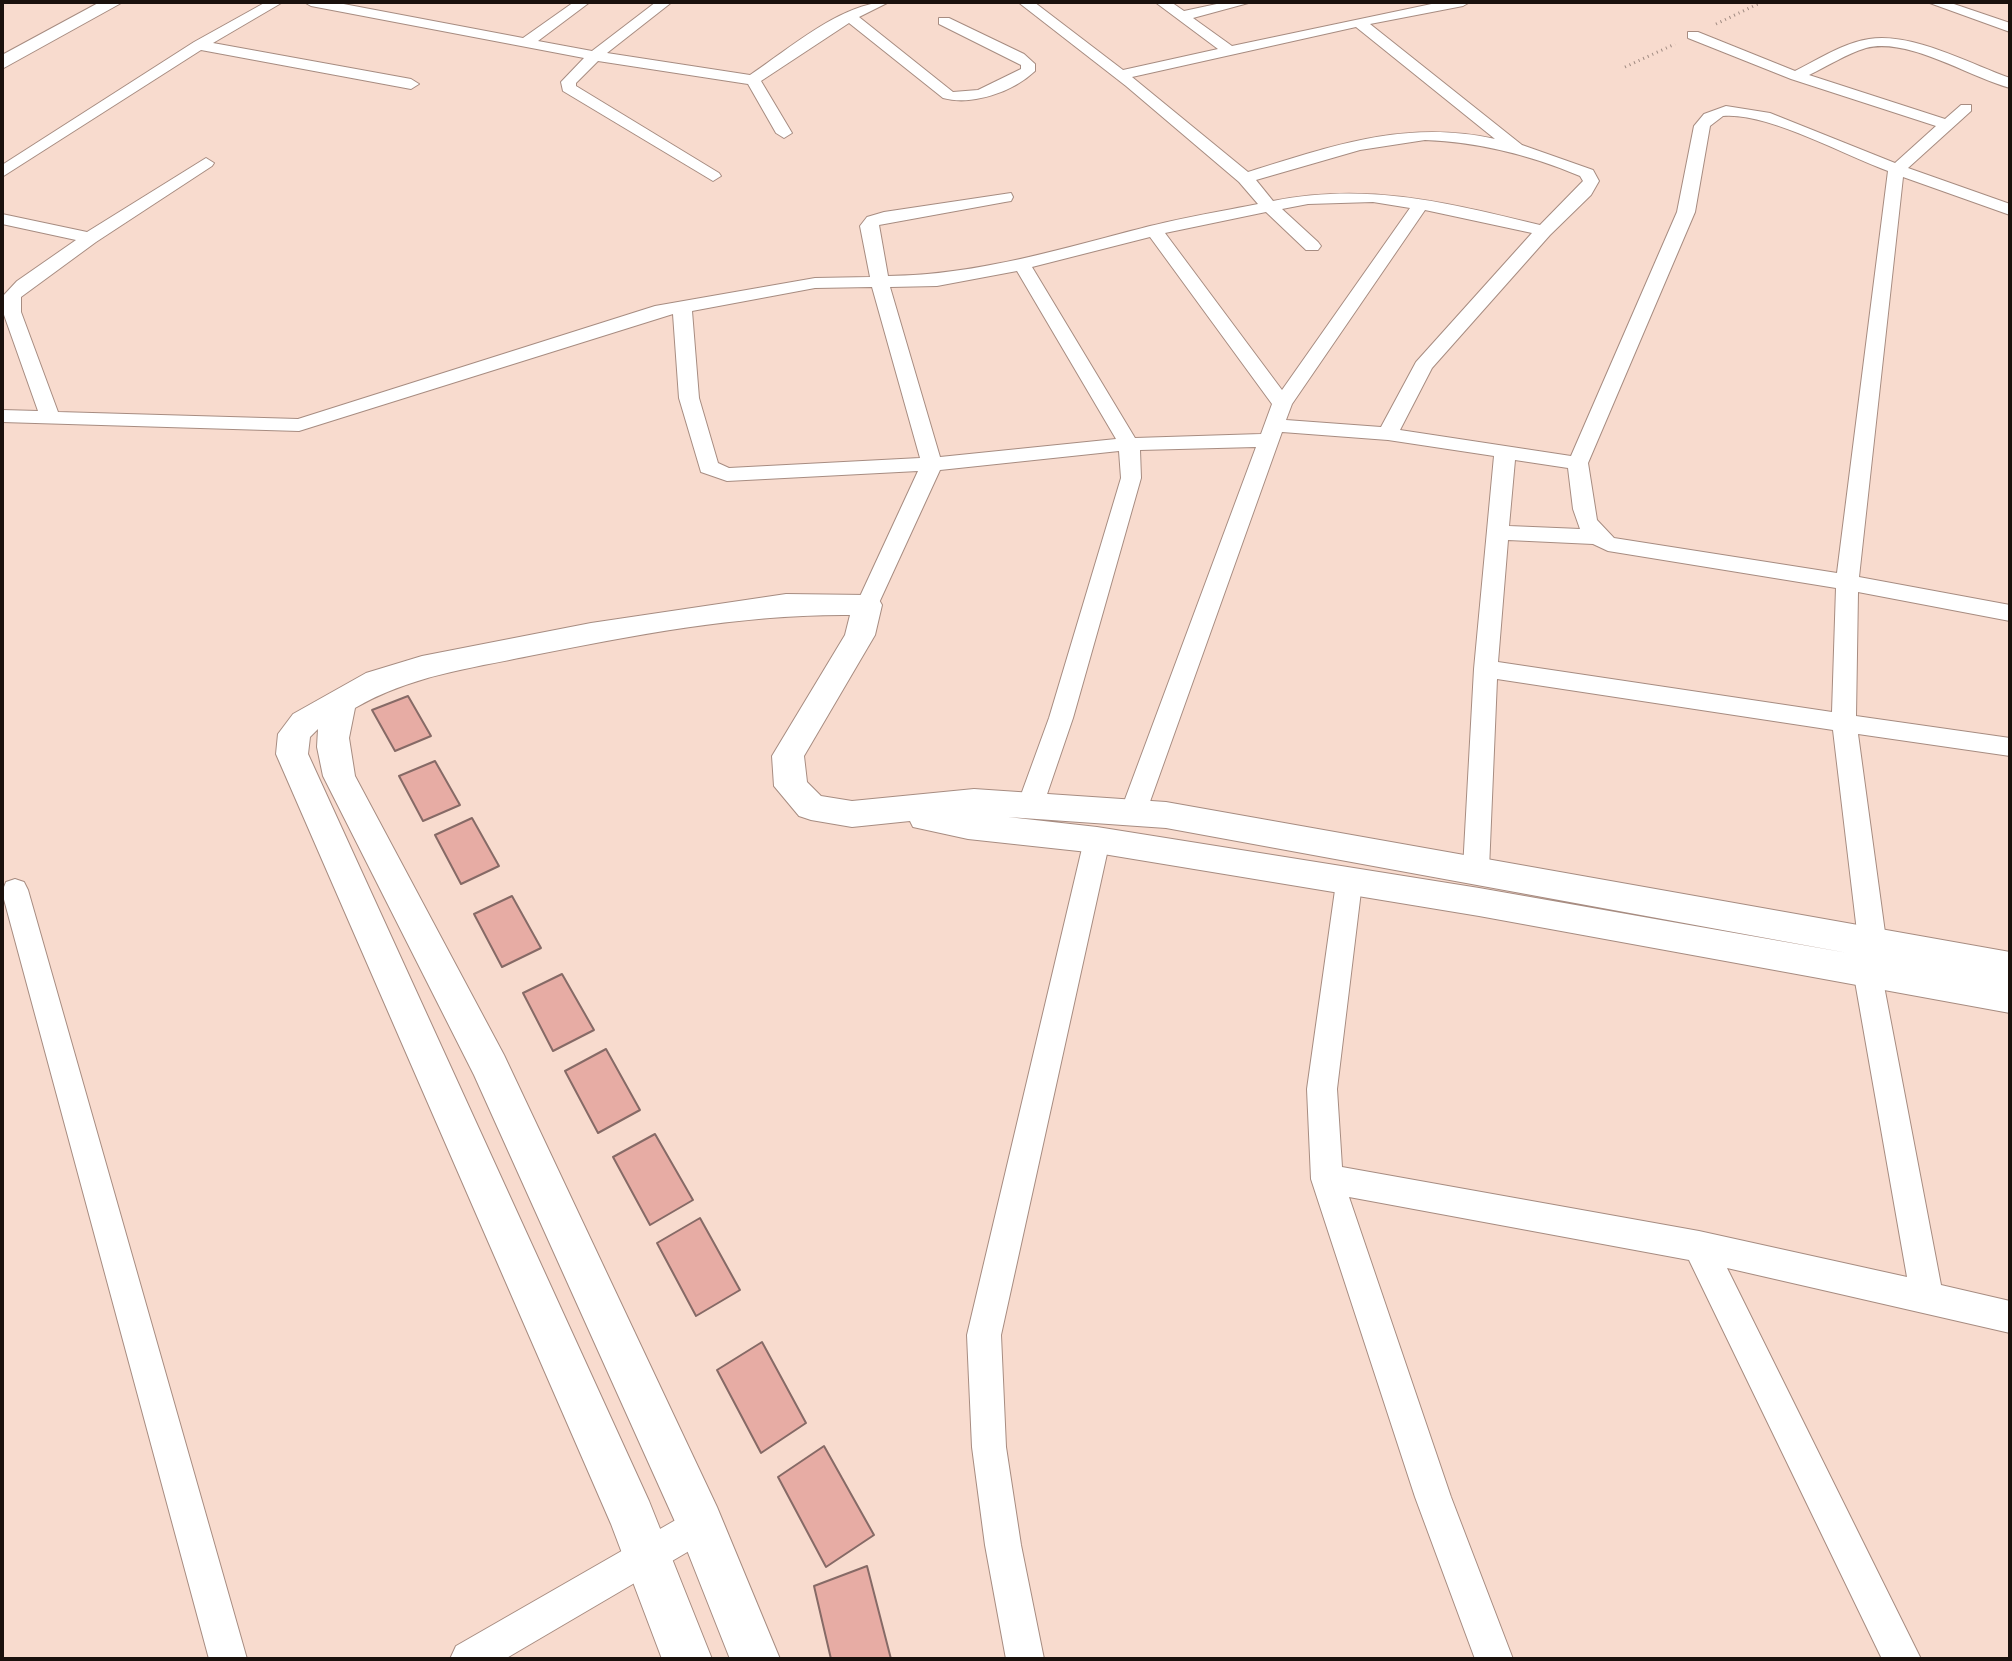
<!DOCTYPE html>
<style>
body{margin:0}
#map{position:relative;width:2012px;height:1661px;overflow:hidden;background:#f8dbce;font-family:Lato,sans-serif}
canvas{display:block}
.frame{position:absolute;inset:0;border:4px solid #1a110d;pointer-events:none}
</style>
<div id="map">
<canvas width="2012" height="1661"></canvas>
<div class="frame"></div>
</div>
<script>
const ctx = document.querySelector('canvas').getContext('2d');
ctx.lineJoin = 'round';
function paint(path, color) { ctx.fillStyle = color; ctx.fill(path, 'evenodd'); }
function strokePath(path, color, width, dash) { ctx.strokeStyle = color; ctx.lineWidth = width; ctx.lineCap = dash ? 'butt' : 'round'; ctx.setLineDash(dash || []); ctx.stroke(path); }
const building = new Path2D(`
 M408,696L431,736L395,751L372,710Z
 M435,761L460,805L423,821L399,776Z
 M472,818L499,866L461,884L435,835Z
 M512,896L541,948L502,967L474,914Z
 M562,974L594,1030L553,1051L523,993Z
 M606,1049L640,1110L598,1133L565,1071Z
 M655,1134L693,1200L650,1225L613,1157Z
 M700,1218L740,1290L696,1316L657,1243Z
 M762,1342L806,1423L761,1453L717,1370Z
 M824,1446L874,1535L826,1567L778,1477Z
 M867,1566L891,1659H831L814,1586Z`);
const path = new Path2D(`
 M1716,24L1762,2
 M1625,67L1675,44`);
const minor = new Path2D(`
 M266,2H283L213,43L411,79L419,84L411,89L201,50L2,177V165L194,42Z
 M304,2H333L523,38L574,2H590L538,41L592,51L656,2H672L607,53L750,75C789,49 842,2 889,2L859,17L953,92L978,90L1021,69V65L939,24V18H949L1024,54L1035,64V71C1013,92 972,106 943,98L849,23L761,81L792,133L784,138L776,133L748,84L598,61L576,83V86L719,173L721,176L713,181L563,91L561,82L584,58L311,6Z
 M1018,2H1034L1123,70L1218,49L1155,2H1171L1184,11L1226,2H1252L1193,18L1232,46L1441,2H1470L1463,6L1370,24L1522,145L1593,170L1599,181L1591,195L1550,235L1432,368L1400,430L1571,456L1677,212L1694,126L1704,114L1726,106L1770,113L1895,163L1936,126L1791,79L1688,38V32H1698L1795,71C1819,59 1843,43 1869,39C1912,32 1970,64 2010,78V88C1969,77 1908,37 1866,48C1846,54 1828,66 1809,75L1945,119L1961,105H1971V111L1908,168L2010,204V215L1903,177L1859,577L2010,605V621L1858,592L1856,716L2010,738V756L1858,734L1886,940L1881,970L1941,1285L2010,1301V1333L1727,1268L1921,1659H1882L1689,1260L1349,1197L1451,1497L1513,1659H1475L1415,1497L1311,1179L1307,1089L1336,883L1340,875L1349,872L1358,875L1362,883L1337,1089L1342,1167L1699,1231L1907,1277L1853,970L1858,940L1833,730L1497,679L1489,869L1485,876L1476,880L1467,876L1463,869L1474,669L1494,456L1388,440L1282,432L1147,810L1143,817L1134,820L1125,817L1121,810L1256,447L1140,450L1141,478L1073,718L1044,803L1040,810L1031,813L1022,810L1018,803L1049,718L1121,478L1119,451L940,470L878,605L875,610H859L856,605L918,471L727,481L701,472L679,398L673,314L299,431L2,422V410L38,411L3,312V296L17,281L76,240L2,224V214L87,232L206,158L214,163L212,166L96,242L21,297V312L58,412L298,419L655,306L815,278L870,277L860,226L867,217L884,212L1011,193L1013,197L1011,201L1005,202L879,225L888,276C979,275 1063,248 1150,226C1186,217 1222,211 1258,204L1239,182L1126,86ZM1356,27L1495,139C1406,119 1332,146 1248,172L1132,77ZM1723,116C1767,112 1844,155 1888,171L1837,573L1614,538L1597,520L1588,463L1695,212L1710,126ZM1425,140C1479,142 1530,155 1580,176L1583,181L1540,225C1448,203 1369,182 1273,201L1256,180L1360,150ZM1373,202L1410,208L1282,390L1165,233L1266,212L1306,250H1318L1321,246L1318,242L1282,209L1308,204ZM1425,210L1532,233L1416,362L1381,427L1286,420L1292,404ZM1150,237L1272,404L1261,434L1135,438L1032,267ZM1017,271L1116,439L940,457L890,287L937,286ZM872,287L920,458L729,468L718,463L699,398L692,311L815,288ZM1515,460L1568,468L1573,509L1580,529L1509,526ZM1508,540L1593,544L1608,551L1836,588L1832,712L1498,662Z
 M1927,2H1948L2010,23V32Z
 M1097,830L1106,833L1110,840L1001,1335L1006,1447L1021,1545L1044,1659H1006L985,1545L972,1447L967,1335L1084,840L1088,833Z
 M15,879L24,882L28,890L247,1659H209L2,892L6,882Z
 M700,1506L713,1511L718,1524L713,1537L505,1659H450L456,1646Z`);
const tertiary = new Path2D(`
 M100,2H123L2,69V55Z
 M786,594L867,595L878,598L882,605L875,635L804,756L807,782L821,796L852,801L974,789L1166,802L2010,952V1013L1479,916L1097,853L968,839L913,827L910,821L852,827L811,820L799,816L774,786L772,756L845,635L850,615C743,614 634,635 529,656C467,669 410,676 355,708L349,738L355,776L504,1055L717,1507L780,1659H730L681,1535L474,1075L323,776L317,747L318,729L310,737L308,754L649,1501L712,1659H662L611,1524L276,754L278,734L293,714L366,673L422,656L591,623ZM1008,817L1166,828L1848,953L1479,888L1097,827Z`);
paint(building, '#e7aca4');
strokePath(building, '#866a66', 2);
strokePath(minor, '#a78c81', 2);
strokePath(tertiary, '#a78c81', 2);
strokePath(path, '#a08b82', 3, [1, 4]);
paint(minor, '#fff');
paint(tertiary, '#fff');
</script>
